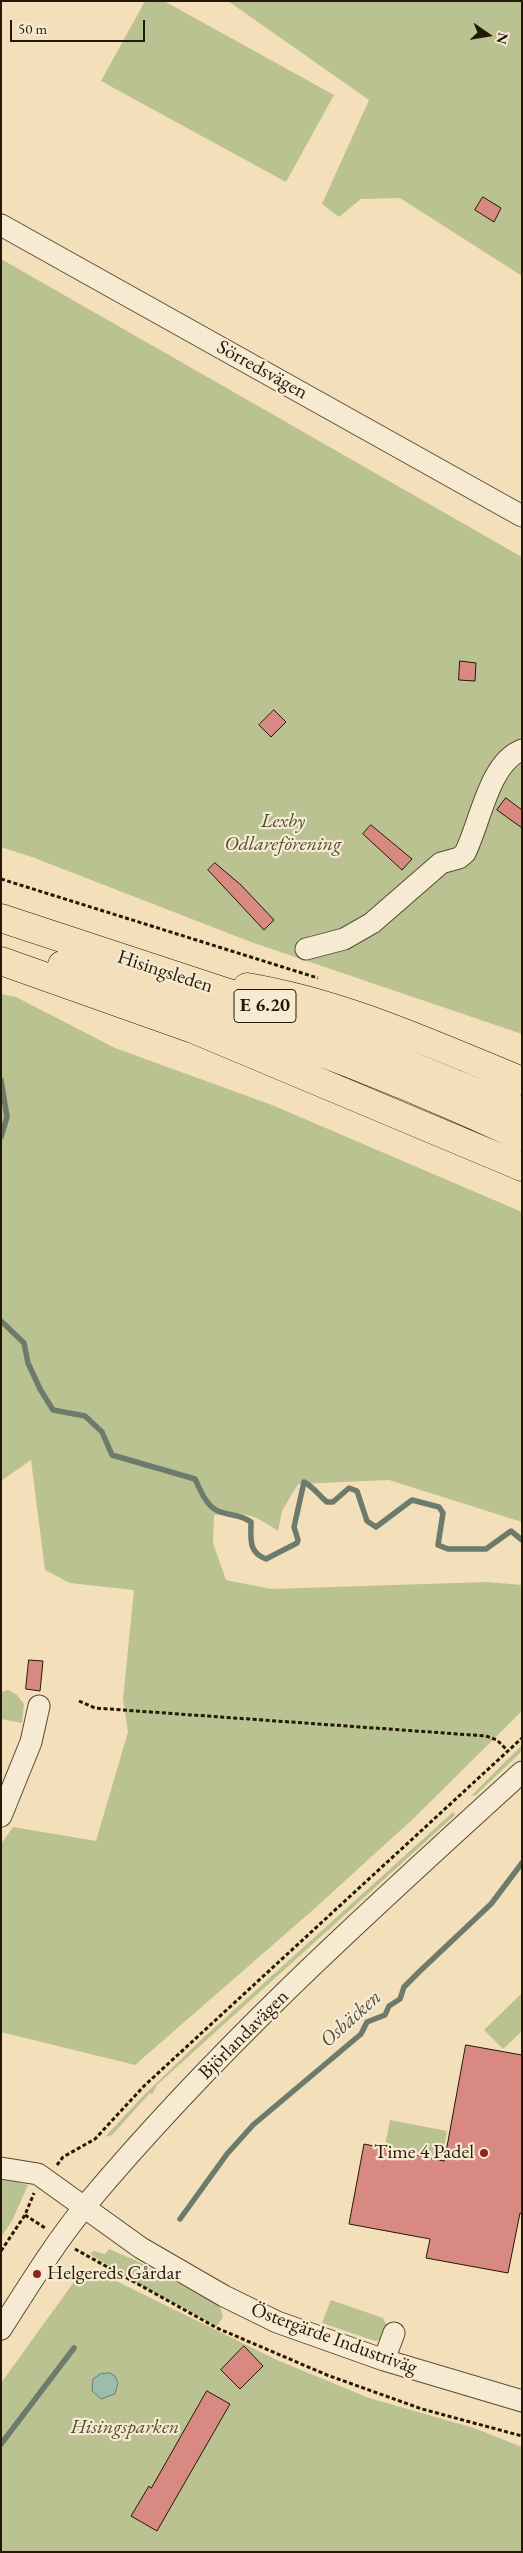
<!DOCTYPE html>
<meta charset="utf-8">
<style>
body{margin:0}
#map{position:relative;width:523px;height:2553px;overflow:hidden;background:#f3dfba;font-family:"EB Garamond",serif}
canvas{display:block}
.frame{position:absolute;inset:0;border:2px solid #261807;pointer-events:none}
.north{position:absolute;left:463px;top:10px;width:50px;height:50px;-webkit-text-stroke:4px #f7ead2;paint-order:stroke;rotate:103deg;font-size:14px;font-weight:700;line-height:20px;text-align:center;color:#261807}
.north::after{content:'';display:block;margin:auto;width:18px;height:22px;background:#261807;clip-path:polygon(50% 0,100% 100%,50% 72%,0 100%)}
.scale{position:absolute;left:10px;top:20px;width:135px;height:22px;box-sizing:border-box;border:2px solid #261807;border-top:0;padding-left:6px;font-size:15px;line-height:18px;white-space:nowrap;color:#261807;-webkit-text-stroke:4px #f7ead2;paint-order:stroke}
</style>
<div id="map">
<canvas width="523" height="2553"></canvas>
<div class="frame"></div>
<div class="north">N</div>
<div class="scale">50 m</div>
</div>
<script>
const ctx = document.querySelector('canvas').getContext('2d');
ctx.lineJoin = 'round';
function paint(path, color) { ctx.fillStyle = color; ctx.fill(path, 'evenodd'); }
function strokePath(path, color, width, dash) { ctx.strokeStyle = color; ctx.lineWidth = width; ctx.lineCap = dash ? 'butt' : 'round'; ctx.setLineDash(dash || []); ctx.stroke(path); }
function drawText(font, color, halo, rows, align = 'center') {
  ctx.font = font + ' "EB Garamond",serif'; ctx.lineWidth = 4.5; ctx.setLineDash([]); ctx.textBaseline = 'middle'; ctx.strokeStyle = halo; ctx.fillStyle = color; for (const [text, x, y, turn = 0] of rows) {
    ctx.save(); ctx.translate(x, y); ctx.rotate((+turn || 0) * Math.PI / 180); ctx.textAlign = isNaN(turn) ? turn : align; if (halo) ctx.strokeText(text, 0, 0); ctx.fillText(text, 0, 0); ctx.restore();
  }
}
const green = new Path2D(`
 M145,1H164L334,95L286,182L101,81Z
 M228,1H522V276L400,198L361,199L339,217L322,204L369,100Z
 M1,259L522,557V1034L251,942L32,857L1,847Z
 M1,994L16,997L115,1048L272,1105L522,1212V1522L389,1480L298,1484L282,1511L278,1531C254,1514 243,1511 214,1515L213,1543L226,1580L271,1589L487,1582L522,1585V1711L414,1818L314,1909L135,2065L1,2032V1844L13,1827L96,1841L128,1732L123,1699L134,1590L70,1583L45,1570L31,1460L1,1481Z
 M8,1690L17,1695L24,1704L22,1723L1,1719V1692Z
 M522,1745V1751L476,1795L471,1796Z
 M453,1812L455,1815L157,2085L152,2094L150,2093L112,2135L105,2137L142,2097L203,2038Z
 M522,1993V2031L503,2049L484,2030Z
 M390,2120L447,2131L442,2157L385,2146Z
 M1,2178L28,2185L12,2221L1,2237Z
 M109,2249L137,2261L220,2306L223,2317L217,2326L140,2285L90,2254L94,2251L105,2254Z
 M79,2275L108,2277L277,2360L369,2398L474,2428L522,2447V2552H1V2383Z
 M331,2300L383,2318L387,2326L380,2340L375,2341L322,2323Z`);
const water = new Path2D(`
 M110,2373L115,2376L118,2383L115,2394L101,2399L92,2391L93,2379L100,2374Z`);
const stream = new Path2D(`
 M1,1080L7,1117L1,1137
 M1,1321L24,1343L28,1363L40,1389L53,1410L85,1416L102,1432L112,1455L195,1479C200,1489 206,1506 218,1511C229,1516 240,1514 251,1522C251,1539 248,1552 266,1559L297,1543L298,1540L294,1527L304,1482C315,1488 318,1495 327,1502H333L349,1488L357,1491L367,1521L376,1527L412,1500L439,1507L443,1513L438,1545L448,1549H486L511,1531L522,1540
 M180,2219L227,2154L253,2125L361,2034L367,2022L385,2015L389,2006L400,1999L404,1987L420,1971L491,1904L522,1863
 M1,2444L74,2348`);
const building = new Path2D(`
 M483,197L501,208L494,222L475,210Z
 M460,661L476,663L475,681L459,680Z
 M274,710L286,722L271,737L259,725Z
 M506,798L522,810V828L497,810Z
 M371,825L412,859L402,870L363,834Z
 M215,863L241,885L274,920L264,930L208,870Z
 M29,1660L43,1661L40,1691L26,1689Z
 M466,2045L522,2055V2214L520,2213L508,2273L426,2258L430,2239L349,2224L364,2144L444,2161Z
 M244,2346L263,2366L240,2389L221,2370Z
 M207,2391L230,2404L157,2531L131,2516L149,2486L151,2488Z`);
const path = new Path2D(`
 M1,879L318,978
 M79,1701L95,1708L486,1736L497,1740L508,1751
 M57,2165L63,2157L95,2139L144,2086L522,1738
 M25,2215L45,2228
 M75,2249L217,2328L327,2375L422,2409L522,2436
 M1,2251L25,2215L34,2193`);
const minor = new Path2D(`
 M1,225L522,516
 M306,949L344,939L372,923L441,863L459,858L465,853C480,824 489,762 522,750
 M1,1816L31,1742L39,1706
 M1,2168L38,2174L141,2248L224,2296L277,2322L384,2360L522,2401
 M1,2329C28,2287 54,2244 86,2205C217,2048 370,1910 522,1772
 M384,2360L394,2333`);
const highway = new Path2D(`
 M1,918L253,1001L522,1111
 M1,961L193,1029L522,1167
 M62,965C219,1011 373,1068 522,1137
 M247,987C343,1003 432,1044 522,1081`);
const markers = [
 [484,2153,5,"#8f2418"],
 [37,2274,5,"#8f2418"]
];
const shields = [
 [265,1006,62]
];
const shieldNames = [
 ["E 6.20",265,1006]
];
const streetNames = [
 ["Sörredsvägen",262,370,29],
 ["Hisingsleden",165,972,18],
 ["Björlandavägen",244,2035,-45],
 ["Östergärde Industriväg",334,2339,20]
];
const parkNames = [
 ["Lexby",283,822],
 ["Odlareförening",283,845],
 ["Hisingsparken",125,2428]
];
const poiNames = [
 ["Time 4 Padel",474,2153],
 ["Helgereds Gårdar",47,2274,"left"]
];
const waterNames = [
 ["Osbäcken",351,2019,-42]
];
paint(green, '#bac291');
paint(water, '#9bbdad');
strokePath(water, '#6c7b6b', 1);
strokePath(stream, '#6c7b6b', 5.5);
paint(building, '#d88982');
strokePath(building, '#261807', 1);
strokePath(minor, '#594a34', 23);
strokePath(highway, '#261807', 29);
strokePath(path, '#261807', 3, [4, 2.5]);
strokePath(minor, '#f7ead2', 21);
strokePath(highway, '#f3dfba', 28);
for (const [x, y, r, color] of markers) { const dot = new Path2D(); dot.arc(x, y, r, 0, 2 * Math.PI); ctx.fillStyle = color; ctx.fill(dot); strokePath(dot, '#f7ead2', 2); }
for (const [x, y, w] of shields) { const box = new Path2D(); box.roundRect(x - w / 2, y - 16.5, w, 33, 4); ctx.fillStyle = '#f7ead2'; ctx.fill(box); strokePath(box, '#261807', 1); }
drawText('bold 19px', '#261807', null, shieldNames);
drawText('20px', '#261807', '#f7ead2', streetNames);
drawText('italic 20px', '#524b30', '#f7ead2', parkNames);
drawText('20px', '#261807', '#f7ead2', poiNames, 'right');
drawText('italic 21px', '#4f5241', '#f7ead2', waterNames);
</script>
